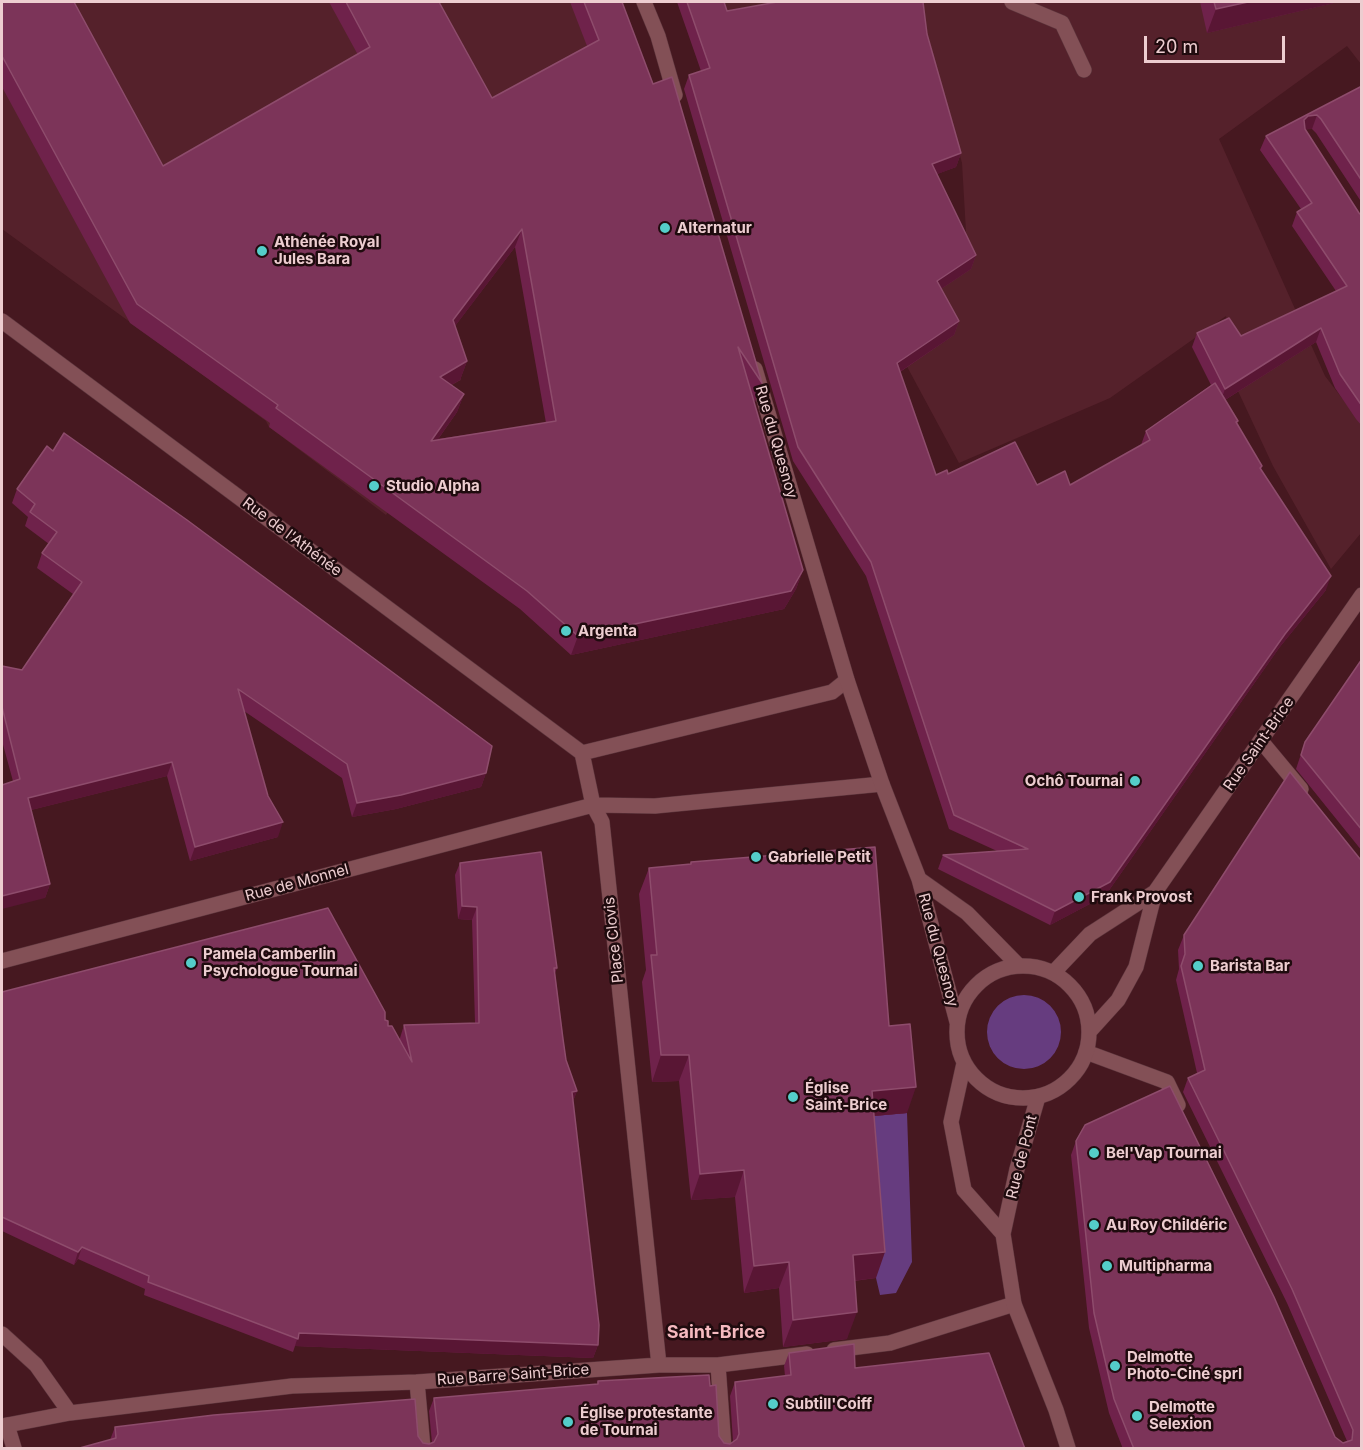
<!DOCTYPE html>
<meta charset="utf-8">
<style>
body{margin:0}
#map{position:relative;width:1363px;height:1450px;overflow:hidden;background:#461820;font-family:Inter,sans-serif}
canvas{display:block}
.frame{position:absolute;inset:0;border:3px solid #edcdd0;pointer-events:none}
.scale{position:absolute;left:1144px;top:36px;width:141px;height:27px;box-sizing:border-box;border:3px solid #edcdd0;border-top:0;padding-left:8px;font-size:18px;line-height:21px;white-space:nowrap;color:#edcdd0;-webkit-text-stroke:4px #1f0b0e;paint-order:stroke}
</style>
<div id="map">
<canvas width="1363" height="1450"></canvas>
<div class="frame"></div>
<div class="scale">20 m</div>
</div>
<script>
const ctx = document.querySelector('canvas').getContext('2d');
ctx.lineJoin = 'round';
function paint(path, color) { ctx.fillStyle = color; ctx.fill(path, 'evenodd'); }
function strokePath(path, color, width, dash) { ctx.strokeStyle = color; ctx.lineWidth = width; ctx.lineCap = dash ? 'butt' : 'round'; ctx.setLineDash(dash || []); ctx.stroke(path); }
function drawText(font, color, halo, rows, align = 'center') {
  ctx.font = font + ' Inter,sans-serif'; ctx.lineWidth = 5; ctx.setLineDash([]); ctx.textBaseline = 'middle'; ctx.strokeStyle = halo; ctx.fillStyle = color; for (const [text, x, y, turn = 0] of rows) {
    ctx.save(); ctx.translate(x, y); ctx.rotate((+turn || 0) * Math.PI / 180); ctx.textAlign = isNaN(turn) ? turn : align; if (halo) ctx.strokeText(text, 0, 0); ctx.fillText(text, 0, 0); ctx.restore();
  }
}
const built = new Path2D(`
 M2,2H608L624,41L499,181L446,338L461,380L435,395L457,412L386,515L269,427L266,421L2,229Z
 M689,2H826L695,19Z
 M919,2H1361V64L1347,46L1219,139L1325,376L1361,423V533L1331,569L1273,466L1238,391L1226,316L1110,398L959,463L876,309L968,266L962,163Z`);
const green = new Path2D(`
 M987 1032a37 37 0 1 1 74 0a37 37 0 1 1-74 0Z
 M907,1113L912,1262L896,1293L880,1295L876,1278L862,1117Z`);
const service = new Path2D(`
 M1012,2L1062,23L1084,70`);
const minor = new Path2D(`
 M2,321L582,753
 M1261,741L1301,789
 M582,753L593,805L602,822L659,1365
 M582,753L832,692L847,680
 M2,961L593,805L655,806L882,784
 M1086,1052L1167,1082L1178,1105
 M2,1334L36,1365L70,1413
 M834,1350L890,1343L1014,1304
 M718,1365L724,1448
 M417,1382L423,1448
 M7,1425L14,1448
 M2,1426L70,1413L292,1386L417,1382L659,1365H718L807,1354`);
const tertiary = new Path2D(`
 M644,2L658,36L675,95
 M755,369L847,680L882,784L919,879L957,1022
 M919,879L967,913L1019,966
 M957 1032a66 66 0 1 1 132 0a66 66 0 1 1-132 0Z
 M1053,973L1090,934L1155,892
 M1089,1032L1118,1000L1136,967L1155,892L1362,595
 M964,1063L951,1122L964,1190L1003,1234
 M1038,1097L1017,1169L1003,1234L1014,1304L1056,1410L1068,1448`);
const wall = new Path2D(`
 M2,2L163,166L358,55L329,2H439L492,98L587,46L570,2H622L762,383L755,402L753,398L803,570L796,589L784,609L571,655L520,609L269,427L270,423L130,323L2,87ZM515,247L546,423L438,439L457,412L464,394L451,385L460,380L467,361L455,326Z
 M677,2H724L727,11L927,34L961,153L956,167L937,174L976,255L971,269L941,289L959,321L954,335L900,372L936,475L948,474L1037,485H1070L1141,445L1146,431L1211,385L1192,347L1197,333L1241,336L1336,291L1292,226L1297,212L1301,209L1260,150L1266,136L1362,86V203L1316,133L1312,129H1305L1359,213L1362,216V426L1356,419L1335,388L1316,342L1225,400L1238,421L1237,424L1262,466L1261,470L1326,590L1279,648L1105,896L1050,925L938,869L943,855L997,851L949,829L866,576L793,461L684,89L689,75L701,71Z
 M1200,2H1338L1207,33Z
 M53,451L486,773L481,787L396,809L352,817L342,778L244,711L278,837L190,861L167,776L31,810L50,884L45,898L2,741V666L22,670L73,594L37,568L42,553L49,544L25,526L28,517L12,503L17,489Z
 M1362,659V851L1296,769L1305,742Z
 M1360,859L1362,1449H1123L1109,1413L1089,1328L1071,1155L1076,1141L1335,1437L1343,1443L1347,1441L1287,1303L1183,1092L1188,1078L1197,1073L1176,980L1179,969L1178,950L1184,935Z
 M691,862L889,1026L907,1113L874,1116L876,1278L854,1281L847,1339L783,1347L779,1288L744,1293L735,1197L691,1200L679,1081L652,1082L642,982L646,970L639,894L649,868L690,864Z
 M460,863L557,968L555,973L566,1060L577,1091L573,1101L598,1345L593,1358L295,1346L293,1352L144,1295L145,1289L78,1259L74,1265L2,1231V992L385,1020L400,1041V1038L404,1025L475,1023L472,920L458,919L455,875Z
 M789,1353L855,1368L1025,1449H76L110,1440L115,1427L418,1436L423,1443L429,1444L432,1443L429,1411L434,1398L597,1384L598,1381L710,1386L719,1436L724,1443L730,1444L733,1442L730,1396L735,1382L785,1376L784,1366Z`);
const shadedWall = new Path2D(`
 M1248,2H1338L1207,33L1216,9Z
 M1317,115L1312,129L1303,130L1304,120L1308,116Z
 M961,153L956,167L927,178L932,164Z
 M522,229L515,247L446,338L453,320Z
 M976,255L971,269L932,295L937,281Z
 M959,321L954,335L892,377L897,363Z
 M1321,328L1316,342L1220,403L1225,389Z
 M467,361L460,380L433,395L440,377Z
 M464,394L457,412L424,459L431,441Z
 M803,570L796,589L784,609L571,655L578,636Z
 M1331,576L1326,590L1279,648L1105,896L1050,925L1055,911L1285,634Z
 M172,762L167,776L23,812L28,798Z
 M486,773L481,787L396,809L352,817L357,803Z
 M283,822L278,837L190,861L195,847Z
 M50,884L45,898L2,909V896Z
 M462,906L477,907L472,920L458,919Z
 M661,1055H689L679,1081L652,1082Z
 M916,1087L907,1113L862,1117L872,1091Z
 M577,1091L572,1104V1092Z
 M744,1170L735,1197L691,1200L700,1174Z
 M82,1247L78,1259L74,1265L78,1252Z
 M885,1252L876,1278L843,1282L853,1255Z
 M789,1262L779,1288L744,1293L754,1266Z
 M857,1312L847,1339L783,1347L793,1320Z
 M299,1333L598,1345L593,1358L295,1346Z`);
const building = new Path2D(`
 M2,2H74L163,166L370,47L346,2H439L492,98L599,40L584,2H622L653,84L672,77L762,383L738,347L803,570L791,591L578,636L527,591L276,408L278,405L137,304L2,56ZM522,229L556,421L431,441L464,394L440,377L467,361L453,320Z
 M687,2H724L727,11L777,2H923L927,34L961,153L932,164L976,255L937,281L959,321L897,363L936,475L947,470L948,474L1015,442L1037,485L1065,471L1070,485L1150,440L1146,431L1215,383L1238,421L1236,422L1262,466L1260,468L1331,576L1285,634L1110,882L1055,911L943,855L1028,849L954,815L871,562L798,447L689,75L710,68Z
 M1214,2H1248L1216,9Z
 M1362,86V181L1321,119L1317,115L1308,116L1304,120L1305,129L1359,213L1362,216V406L1340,374L1321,328L1225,389L1197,333L1229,318L1241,336L1347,286L1297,212L1312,203L1266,136Z
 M64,433L187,520L492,746L486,773L401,795L357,803L347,764L238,689L268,796L283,822L195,847L172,762L28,798L50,884L2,896V785L20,779L2,707V666L22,670L82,582L42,553L57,532L30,512L35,504L17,489L47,446L53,451Z
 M1362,659V830L1301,755L1305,742Z
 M1290,772L1360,859H1362V1449H1134L1114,1399L1094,1313L1076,1141L1085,1125L1170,1086L1274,1297L1335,1437L1343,1443L1352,1440L1353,1430L1292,1289L1188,1078L1205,1070L1181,966L1185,954L1184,935Z
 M875,847L889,1026L910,1024L916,1087L872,1091L885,1252L853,1255L857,1312L793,1320L789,1262L754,1266L744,1170L700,1174L689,1055H661L651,955H657L649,868L691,864V862Z
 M541,852L557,968H554L563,1039L566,1060L577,1091L572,1092L599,1325L598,1345L299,1333L298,1339L148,1282L149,1276L82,1247L78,1252L2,1217V992L328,908L385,1012V1020L388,1021V1026H392L412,1062L404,1025L479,1023L477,907L462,906L460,863Z
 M854,1344L855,1368L989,1353L1025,1449H76L116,1438L115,1427L214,1415L415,1399L418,1436L423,1443L429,1444L434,1442L438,1434L434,1398L598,1384V1381L709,1375L710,1386L716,1385L719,1436L724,1443L730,1444L737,1439L739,1434L735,1382L791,1375L789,1353Z`);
const markers = [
 [665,228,6,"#54cdc9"],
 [262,251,6,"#54cdc9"],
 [374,486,6,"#54cdc9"],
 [566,631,6,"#54cdc9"],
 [1135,781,6,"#54cdc9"],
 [756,857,6,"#54cdc9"],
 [1079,897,6,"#54cdc9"],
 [191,963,6,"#54cdc9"],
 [1198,966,6,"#54cdc9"],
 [793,1097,6,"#54cdc9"],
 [1094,1153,6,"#54cdc9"],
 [1094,1225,6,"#54cdc9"],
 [1107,1266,6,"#54cdc9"],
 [1115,1366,6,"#54cdc9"],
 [773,1404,6,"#54cdc9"],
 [1137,1416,6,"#54cdc9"],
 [568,1422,6,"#54cdc9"]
];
const poiNames = [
 ["Alternatur",677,228],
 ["Athénée Royal",274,242],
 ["Jules Bara",274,259],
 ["Studio Alpha",386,486],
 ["Argenta",578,631],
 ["Ochô Tournai",1123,781,"right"],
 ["Gabrielle Petit",768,857],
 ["Frank Provost",1091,897],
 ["Pamela Camberlin",203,954],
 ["Psychologue Tournai",203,971],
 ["Barista Bar",1210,966],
 ["Église",805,1088],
 ["Saint-Brice",805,1105],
 ["Bel'Vap Tournai",1106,1153],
 ["Au Roy Childéric",1106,1225],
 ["Multipharma",1119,1266],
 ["Delmotte",1127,1357],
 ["Photo-Ciné sprl",1127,1374],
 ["Subtill'Coiff",785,1404],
 ["Delmotte",1149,1407],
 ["Selexion",1149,1424],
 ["Église protestante",580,1413],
 ["de Tournai",580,1430]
];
const streetNames = [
 ["Rue du Quesnoy",776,442,74],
 ["Rue de l'Athénée",292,537,37],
 ["Rue Saint-Brice",1259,744,-55],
 ["Rue de Monnel",297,883,-15],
 ["Place Clovis",614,940,-96],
 ["Rue du Quesnoy",938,950,75],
 ["Rue de Pont",1022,1157,-76],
 ["Rue Barre Saint-Brice",513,1375,-4]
];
const quarterNames = [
 ["Saint-Brice",716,1333]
];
paint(built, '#55212b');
paint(green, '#663c7f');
strokePath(service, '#5d363d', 16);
strokePath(minor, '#5d363d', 16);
strokePath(tertiary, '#5d363d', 16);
strokePath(service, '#835056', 15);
strokePath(minor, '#835056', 15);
strokePath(tertiary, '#835056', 15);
paint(wall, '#6f224b');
paint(shadedWall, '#591634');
paint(building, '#7c3459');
strokePath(building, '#8e4c6c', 1.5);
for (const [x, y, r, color] of markers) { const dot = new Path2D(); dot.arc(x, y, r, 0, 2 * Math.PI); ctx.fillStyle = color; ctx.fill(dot); strokePath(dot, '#1f0b0e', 2); }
drawText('bold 15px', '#edcdd0', '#1f0b0e', poiNames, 'left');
drawText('15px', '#edcdd0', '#1f0b0e', streetNames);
drawText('bold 18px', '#f5b9bf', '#1f0b0e', quarterNames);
</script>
